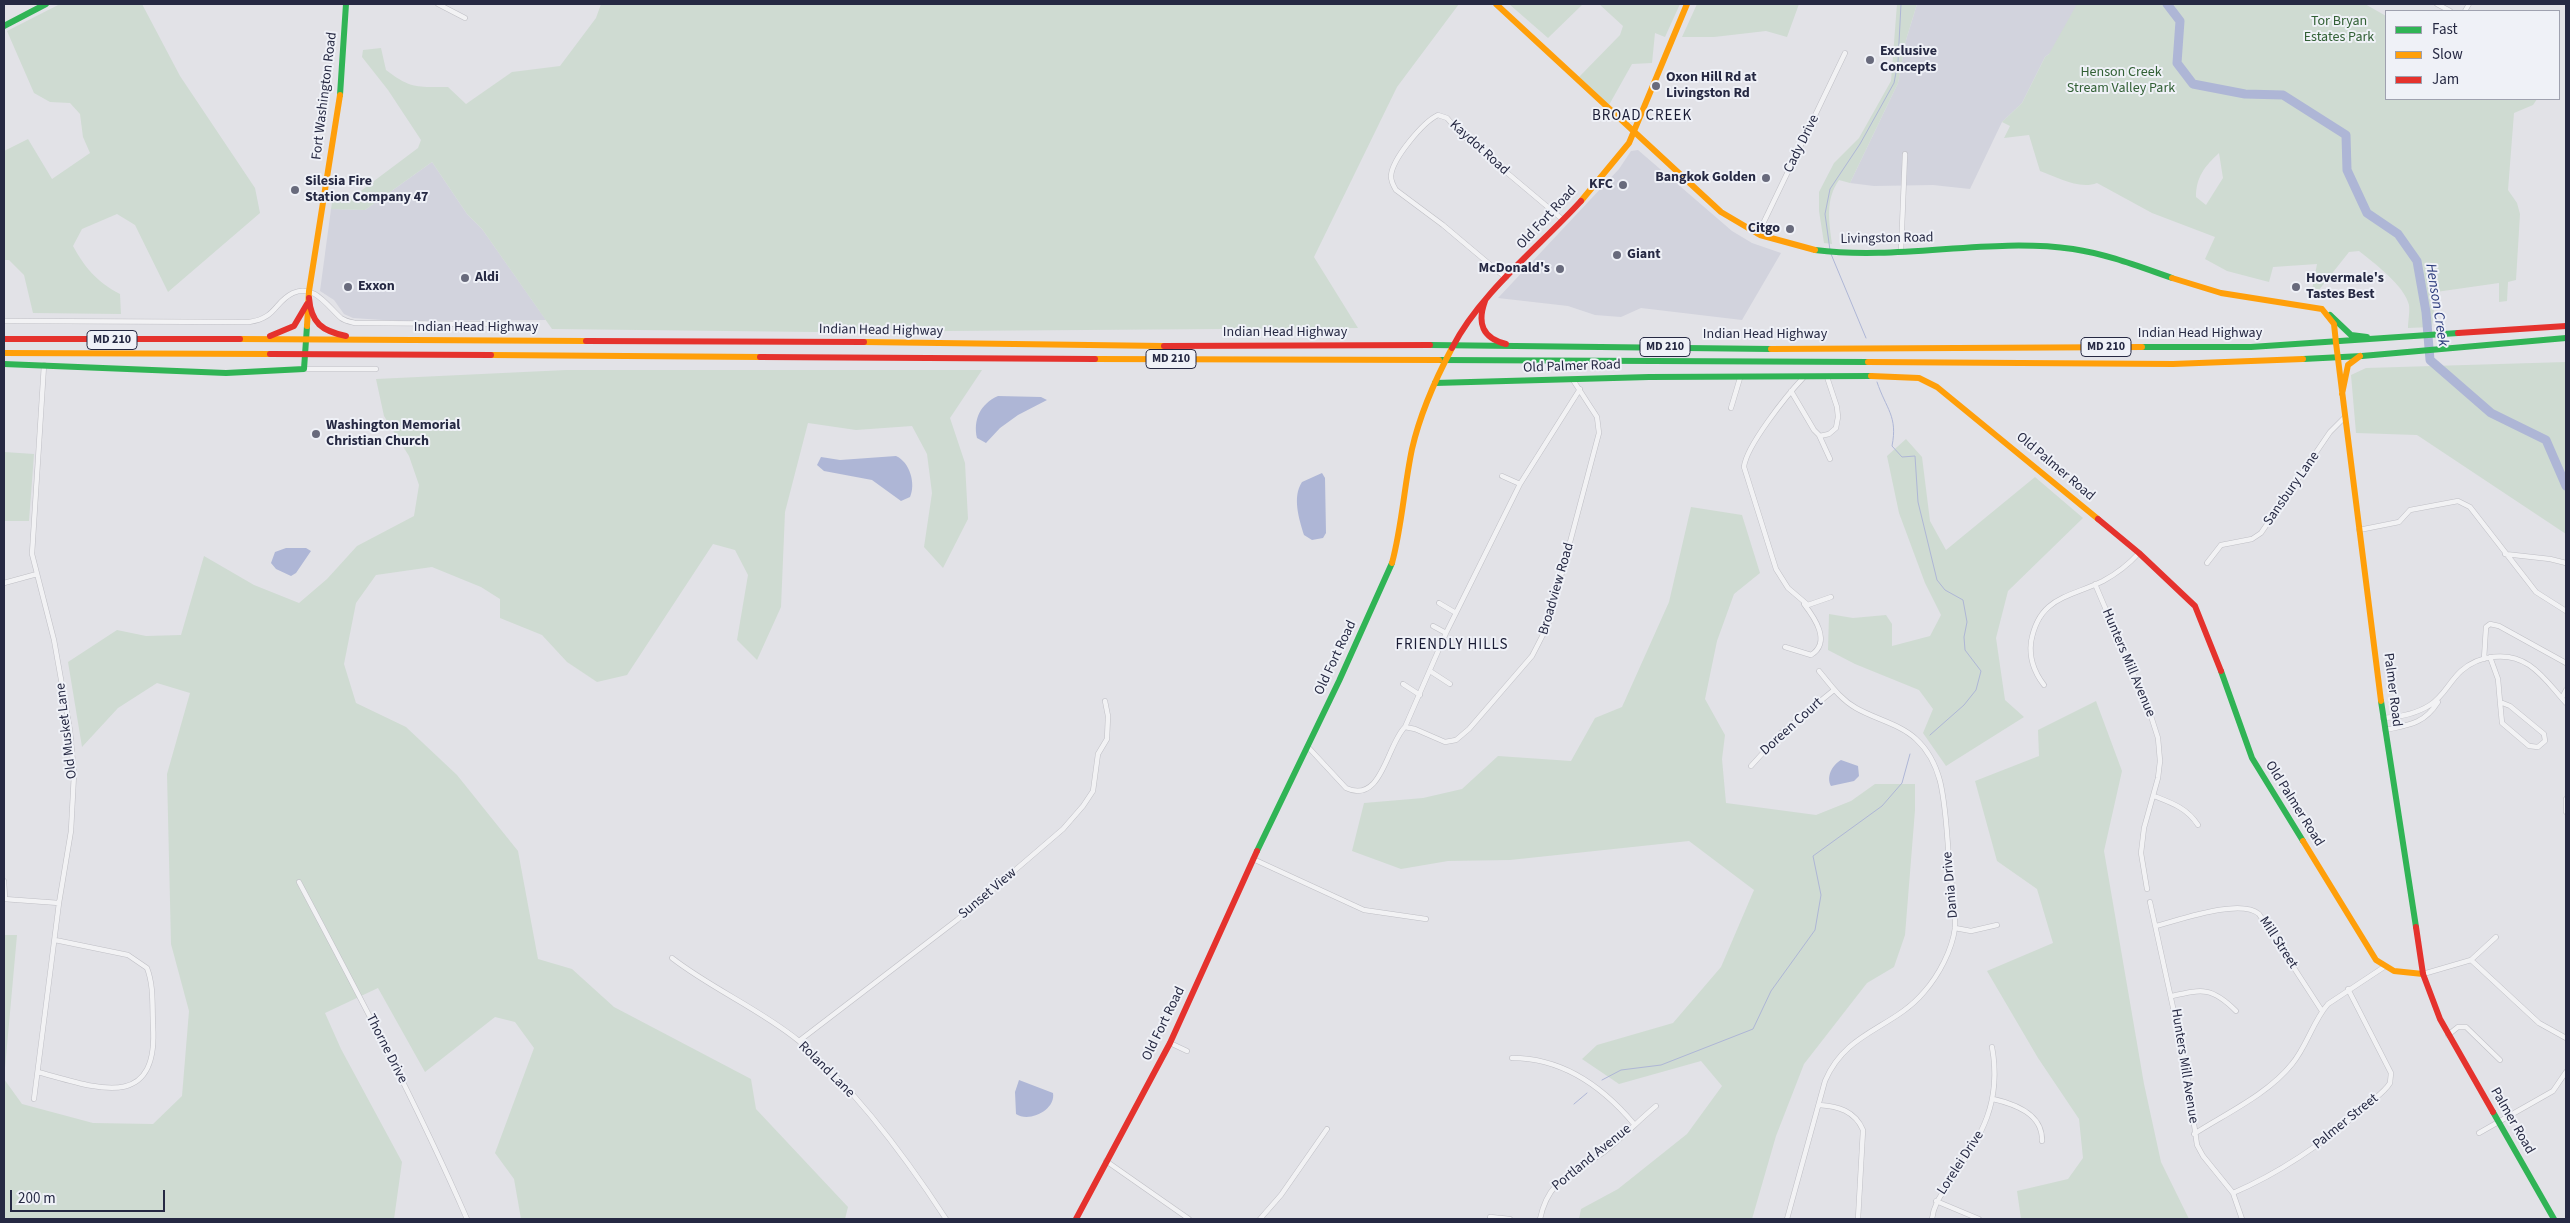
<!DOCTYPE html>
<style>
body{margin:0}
#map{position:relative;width:2570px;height:1223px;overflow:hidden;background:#e2e2e7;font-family:"Source Sans 3",sans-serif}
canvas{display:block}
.frame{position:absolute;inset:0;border:5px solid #262943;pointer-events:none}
.legend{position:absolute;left:2385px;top:10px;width:175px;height:90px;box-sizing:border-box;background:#eff1f7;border:1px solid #9fa1af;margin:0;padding:6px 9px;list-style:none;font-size:15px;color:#262943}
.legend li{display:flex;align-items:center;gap:10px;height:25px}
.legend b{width:25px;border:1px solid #9fa1af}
.scale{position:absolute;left:10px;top:1190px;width:155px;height:22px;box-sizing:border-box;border:2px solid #262943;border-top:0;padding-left:6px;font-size:15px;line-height:18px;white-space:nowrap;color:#262943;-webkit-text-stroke:4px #eff1f7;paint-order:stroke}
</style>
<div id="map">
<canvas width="2570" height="1223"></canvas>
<div class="frame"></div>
<ul class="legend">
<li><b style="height:6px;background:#30b455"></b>Fast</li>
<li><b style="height:6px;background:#ff9f0a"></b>Slow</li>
<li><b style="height:6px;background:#e5322d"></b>Jam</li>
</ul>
<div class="scale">200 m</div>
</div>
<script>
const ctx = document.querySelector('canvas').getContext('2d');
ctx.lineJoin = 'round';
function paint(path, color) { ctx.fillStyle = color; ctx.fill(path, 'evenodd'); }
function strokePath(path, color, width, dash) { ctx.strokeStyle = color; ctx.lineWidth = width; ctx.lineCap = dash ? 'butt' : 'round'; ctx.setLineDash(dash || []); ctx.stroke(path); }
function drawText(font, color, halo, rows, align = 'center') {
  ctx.font = font + ' "Source Sans 3",sans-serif'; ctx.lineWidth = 4; ctx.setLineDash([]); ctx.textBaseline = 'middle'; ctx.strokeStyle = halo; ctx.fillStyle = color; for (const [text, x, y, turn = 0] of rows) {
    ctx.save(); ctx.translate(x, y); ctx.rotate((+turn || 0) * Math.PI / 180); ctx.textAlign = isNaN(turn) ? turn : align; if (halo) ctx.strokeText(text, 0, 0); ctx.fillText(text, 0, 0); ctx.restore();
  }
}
const built = new Path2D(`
 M1917,4H2082L2067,40L2045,57L2022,103L2002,122L1970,189L1933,185L1874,186L1850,183L1898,83L1906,40Z
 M1638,150L1732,231L1752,243L1781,253L1742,320L1641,308L1621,317L1595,315L1568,306L1498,298L1619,169L1631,151Z
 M432,162L467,214L482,229L546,320L398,321L353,318L344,314L334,300L320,291L331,209L365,210Z`);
const green = new Path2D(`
 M60,4H142L180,76L255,188L260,213L168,292L135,225L117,214L82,229L73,246C85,268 97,282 120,294L121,314L33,313L24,275L9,260H4V151L28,139L52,179L90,153L83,137L80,114L70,103L50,102L34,93L7,31Z
 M601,4H1459L1397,87L1314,257L1358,328L813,332L552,329L482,229L467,214L432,162L365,210L331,209L333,196H354L418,148L421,140L388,90L362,57L363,50L381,48L386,70C411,89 417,87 448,87L466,104L512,72L560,66L596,18Z
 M1509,4H1583L1548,38Z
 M1599,4H1680L1665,37L1655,33L1652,63L1632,64L1609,105L1579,77L1620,35L1623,26Z
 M1697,4H1799L1787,37L1766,31L1714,37H1682Z
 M1897,4H1917L1906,40L1898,83L1850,183L1839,180C1825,200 1829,221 1832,244L1824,243L1819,211V192L1834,163L1859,138L1891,81Z
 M2077,4H2365L2386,16V99H2537L2533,105L2514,113L2508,190L2517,203L2520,214L2516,280L2508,282L2507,301L2499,302V283L2436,292L2432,327L2408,328C2408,321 2410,312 2409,305C2405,286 2373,262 2359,251L2349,252L2315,295H2311L2317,264L2273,267L2269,282L2227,271L2205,259L2215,237L2152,213L2097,183C2079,190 2057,177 2040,171L2029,135L2004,138L2010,126L2002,122L2022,103L2045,57L2049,54ZM2219,153L2223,178L2206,205L2196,197C2196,177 2205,166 2219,153Z
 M2566,362V534L2417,435L2356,433L2351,375L2366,368Z
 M566,370H982L950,418L965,463L968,519L943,568L924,547L932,493L927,454L912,426L856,430L808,423L785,512L781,607L757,660L737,640L748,575L735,550L713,544L627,675L597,682L567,662L542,635L500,618V599L481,587L432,567L376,575L356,603L344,664L356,703L406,727L457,775L518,851L538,959L572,969L614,1007L751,1079L756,1109L848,1207L845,1219H521L514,1179L495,1153L534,1048L515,1022L495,1017L425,1072L378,988L325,1013L341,1049L402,1162L394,1219H4V935H17L4,1079L22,1104L93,1123L153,1124L182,1096L189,1011L171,944L167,774L190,693L157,683L118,708L82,747L68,662L117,630L146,636L181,635L204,556L254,585L299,603L327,579L357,546L414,516L419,485L409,456L384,416L376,379Z
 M1906,439L1922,457L1930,521L1946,550L2035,477L2083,518L2008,591L1996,638L2005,700L2024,717L1946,766L1923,733L1933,709L1919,690L1855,664L1828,650L1829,614L1853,618L1886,615L1892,624V646L1930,636L1941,615L1925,583L1899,513L1887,456Z
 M4,452L34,454L29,521H4Z
 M1691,507L1742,515L1760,573L1734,594L1717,641L1705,699L1725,735L1722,759L1726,803L1816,815L1851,801L1875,784H1915V810L1905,935L1894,967L1867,983L1804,1064L1776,1136L1752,1219H1579L1581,1209L1618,1189L1687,1134L1722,1086L1701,1061L1619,1084L1582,1059L1597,1045L1673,1023L1721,967L1754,890L1689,841L1510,860L1448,861L1401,869L1352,851L1364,803L1423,798L1462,789L1498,756L1571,761L1595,718L1622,707L1669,602Z
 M2096,701L2122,771L2104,851L2144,1084L2161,1162L2189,1219H2021L2017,1191L2068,1179L2083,1158L2079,1119L2038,1058L1987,971L2053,943L2037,889L1997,861L1975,781L2039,756L2038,730Z`);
const water = new Path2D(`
 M998,396L1041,397L1047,400L1018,415L1000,428L986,443L977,438C973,420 980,404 998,396Z
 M896,456C910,462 916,484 910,497L901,501L872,480L824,471L817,465L821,457L840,460Z
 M1322,473L1325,478L1326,533L1323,538L1312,540L1304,535C1299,519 1292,497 1302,482Z
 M286,548H306L311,551L296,573L291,576L276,569L271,563L275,552Z
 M1841,760L1858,766L1859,776L1854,781L1831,786C1826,777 1832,765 1841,760Z
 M1019,1080L1053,1093C1056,1110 1029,1123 1016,1114L1015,1092Z`);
const stream = new Path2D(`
 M1830,250L1825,214L1830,189L1860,144L1894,83L1898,62L1901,4
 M1831,254L1866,338
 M1877,382C1886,409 1898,416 1892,446L1902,457L1915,456L1918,502L1937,580L1945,590L1963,600L1967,622L1964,637L1965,650L1981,671L1976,690L1964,705L1930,735
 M1602,1080L1621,1070L1661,1065L1753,1029L1771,991L1815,930L1821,895L1813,856L1882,806L1902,783L1910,754
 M1574,1104L1587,1093`);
const river = new Path2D(`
 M2167,4L2180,21L2177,63L2193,84L2245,94L2283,95L2346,135L2347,170L2367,213L2398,234L2417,261L2426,312L2430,360L2491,413L2546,440L2566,486`);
const street = new Path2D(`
 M438,4L465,18
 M2437,4L2450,11
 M2465,11L2469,4
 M1758,234L1845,53
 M1901,252L1905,154
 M1506,278L1443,225L1396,190C1393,185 1391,182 1391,176C1392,159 1423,122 1438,115L1447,118L1461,134L1562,219
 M4,321L249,322C277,318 274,302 293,293C314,283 328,307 341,318C345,321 351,322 355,323L492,324
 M304,369H376
 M1803,378C1787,395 1746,446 1744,467L1776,569L1788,588L1808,605L1831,597
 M1791,391L1814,430L1820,436L1829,434L1836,428L1838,417L1837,407L1827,377
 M1731,408L1740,378
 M1819,435L1830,459
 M1502,476L1520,484
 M2359,530L2399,522L2410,510L2458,501L2470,507L2536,592L2566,611
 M2505,554L2550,559L2566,563
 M2207,563L2221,545L2252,539L2261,533L2330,432L2345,417
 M4,583L37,574
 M2095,584L2150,713L2158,738L2160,761L2158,778L2144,828L2141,853L2147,889
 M1439,603L1456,613
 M1433,626L1446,633
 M1785,647L1811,655C1832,642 1814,617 1804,604
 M2490,657L2498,679L2500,702
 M2484,659L2486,627L2490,624L2499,626L2566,663
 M1430,671L1450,684
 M1403,684L1420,695
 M2044,685C2034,672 2029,658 2031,642C2039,597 2068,598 2103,581C2116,574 2129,564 2139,553
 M2562,698L2566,690
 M2500,702L2510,706L2544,734L2545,741L2538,747L2529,746L2502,723Z
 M2383,718C2400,717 2416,714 2430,705C2444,696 2449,682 2461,671C2479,655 2508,651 2529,665C2544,675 2554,690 2566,703
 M1405,727L1446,633L1520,484L1580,389
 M2385,730C2409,725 2424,724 2438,702
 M1308,747L1346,788C1382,805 1387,744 1405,727L1415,729L1445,742L1456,740L1469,729L1532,656L1548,625L1599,433L1597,417L1573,380
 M1751,766L1781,733L1834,690
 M2154,796C2172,803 2187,808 2198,825
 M2566,799V812
 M1253,859L1364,910L1426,919
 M4,881L5,899
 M299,882C358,993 417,1104 467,1219
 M4,899L59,903
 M2150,902L2186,1067L2197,1145L2203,1156L2233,1193L2242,1219
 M2156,926C2180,920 2240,898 2259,914L2322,1011
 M1955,928L1971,931L1997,925
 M672,958C712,989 760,1009 799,1041C857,1091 905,1156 946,1219
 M2471,960L2539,1023L2566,1038
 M2423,974L2471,960L2496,937
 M2172,996C2203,989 2212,987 2236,1011
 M2448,1035L2458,1027H2466L2500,1060
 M799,1041L957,920L1063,829L1083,806L1093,791L1098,754L1107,739L1108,716L1105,701
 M1170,1043L1187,1051
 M1512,1058C1562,1058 1603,1087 1634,1124
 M38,1072C94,1087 159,1114 153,1025C152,1006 154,986 147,968L128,955L55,940
 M34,1099L59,903L71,831L74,774L70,730L54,640L32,554L44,365
 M1993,1099C2015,1104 2043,1114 2042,1141
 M1819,1105C1838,1106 1855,1111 1863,1130L1858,1219
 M2479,1133L2553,1091L2566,1072
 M2194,1134C2227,1113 2268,1094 2292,1064C2307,1046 2313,1021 2328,1004L2384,967
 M1106,1161L1189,1219
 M2233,1193C2282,1172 2325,1142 2365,1107C2373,1099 2384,1093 2390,1083L2391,1073L2348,989
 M1936,1201L1979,1219
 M1490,1217L1510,1219
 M1260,1219L1281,1195L1327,1129
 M1540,1219C1549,1177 1573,1175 1604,1152C1622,1138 1638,1121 1656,1106
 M1787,1219L1825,1081C1846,1031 1893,1029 1924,992C1939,975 1952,950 1955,928C1956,910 1952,889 1950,871C1947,842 1947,810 1940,781C1936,766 1928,750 1916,739C1900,724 1875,719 1856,708C1840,699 1830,684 1819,671
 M1932,1219C1934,1202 1943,1193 1952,1179C1982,1135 2002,1102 1992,1047`);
const fast = new Path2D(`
 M4,26L46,4
 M340,95L346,4
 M1815,250C1901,261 1988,237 2073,249C2107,254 2140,267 2172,278
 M2330,315L2351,335L2367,337
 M1430,345L1771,349
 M2142,347H2251L2458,333
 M2303,359L2362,356L2566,338
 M1439,360L1868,362
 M4,364L226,373L304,369L307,326
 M1435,383L1649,377L1871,376
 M2221,671L2252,758L2303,841
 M2381,701L2416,927
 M1257,851L1339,681L1392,563
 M2493,1112L2554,1219`);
const slow = new Path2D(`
 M1496,4L1721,212L1760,235L1815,250
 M1581,201L1629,143L1687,4
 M2172,278L2221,293L2322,309L2334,324L2336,343
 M307,326L309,291L340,95
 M240,339L586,341
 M864,342L1164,346
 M2336,343L2381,701
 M1771,349L2142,347
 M4,353L270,354
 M491,355L760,357
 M1095,359L1439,360
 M1868,362L2173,364L2303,359
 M1871,376L1919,378L1937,387L2098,519
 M2342,394L2348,365L2360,356
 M1392,563C1402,526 1404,487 1412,449C1420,414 1435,380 1452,348
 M2303,841L2376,960L2394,971L2423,974`);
const jam = new Path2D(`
 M309,298C311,323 322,331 346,336
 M1485,301C1477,323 1482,338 1506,344
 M2458,333L2566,326
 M270,336L294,326L307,304
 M4,339H240
 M586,341L864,342
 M1164,346L1430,345
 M1452,348C1480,293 1539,247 1581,201
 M270,354L491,355
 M760,357L1095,359
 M2098,519L2139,553L2195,606L2221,671
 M2416,927L2423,974L2440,1019L2493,1112
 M1076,1219L1170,1043L1257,851`);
const markers = [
 [1870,60,5,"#686a7c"],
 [1656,86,5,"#686a7c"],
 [1766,178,5,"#686a7c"],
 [1623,185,5,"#686a7c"],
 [295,190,5,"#686a7c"],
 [1790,229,5,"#686a7c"],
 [1617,255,5,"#686a7c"],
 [1560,269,5,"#686a7c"],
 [465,278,5,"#686a7c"],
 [348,287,5,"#686a7c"],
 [2296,287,5,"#686a7c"],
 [316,434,5,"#686a7c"]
];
const shields = [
 [112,340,50],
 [1665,347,50],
 [2106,347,50],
 [1171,359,50]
];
const shieldNames = [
 ["MD 210",112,340],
 ["MD 210",1665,347],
 ["MD 210",2106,347],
 ["MD 210",1171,359]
];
const parkNames = [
 ["Tor Bryan",2339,22],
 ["Estates Park",2339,38],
 ["Henson Creek",2121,73],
 ["Stream Valley Park",2121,89]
];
const poiNames = [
 ["Exclusive",1880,52],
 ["Concepts",1880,68],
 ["Oxon Hill Rd at",1666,78],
 ["Livingston Rd",1666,94],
 ["Bangkok Golden",1756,178,"right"],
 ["Silesia Fire",305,182],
 ["Station Company 47",305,198],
 ["KFC",1613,185,"right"],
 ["Citgo",1780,229,"right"],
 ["Giant",1627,255],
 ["McDonald's",1550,269,"right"],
 ["Aldi",475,278],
 ["Hovermale's",2306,279],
 ["Tastes Best",2306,295],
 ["Exxon",358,287],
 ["Washington Memorial",326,426],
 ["Christian Church",326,442]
];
const streetNames = [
 ["Fort Washington Road",325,96,-83],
 ["Cady Drive",1802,144,-64],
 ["Kaydot Road",1479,148,42],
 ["Old Fort Road",1547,218,-47],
 ["Livingston Road",1887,239,-1],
 ["Indian Head Highway",476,328],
 ["Indian Head Highway",881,331,1],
 ["Indian Head Highway",1285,333],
 ["Indian Head Highway",2200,334],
 ["Indian Head Highway",1765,335],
 ["Old Palmer Road",1572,367,-2],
 ["Old Palmer Road",2055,467,40],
 ["Sansbury Lane",2292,489,-55],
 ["Broadview Road",1557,589,-74],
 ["Old Fort Road",1336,658,-65],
 ["Hunters Mill Avenue",2128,663,67],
 ["Palmer Road",2392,690,83],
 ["Doreen Court",1792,727,-42],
 ["Old Musket Lane",67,731,-97],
 ["Old Palmer Road",2294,804,58],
 ["Dania Drive",1951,885,-95],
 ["Sunset View",988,894,-40],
 ["Mill Street",2278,943,57],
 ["Old Fort Road",1164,1024,-64],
 ["Thorne Drive",386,1049,63],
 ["Hunters Mill Avenue",2184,1066,81],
 ["Roland Lane",826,1070,45],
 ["Palmer Road",2512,1121,60],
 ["Palmer Street",2346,1122,-39],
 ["Portland Avenue",1592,1158,-39],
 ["Lorelei Drive",1961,1163,-57]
];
const neighbourhoodNames = [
 ["BROAD CREEK",1642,117],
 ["FRIENDLY HILLS",1452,646]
];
const waterNames = [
 ["Henson Creek",2436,305,81]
];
paint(built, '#d2d3dd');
paint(green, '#cfdbd2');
paint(water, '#aeb6d6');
strokePath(stream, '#aeb6d6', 1);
strokePath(river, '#aeb6d6', 9);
strokePath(street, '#bfbfc5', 5.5);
strokePath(street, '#f2f2f4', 4.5);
strokePath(fast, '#30b455', 6);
strokePath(slow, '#ff9f0a', 6);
strokePath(jam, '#e5322d', 6);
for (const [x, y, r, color] of markers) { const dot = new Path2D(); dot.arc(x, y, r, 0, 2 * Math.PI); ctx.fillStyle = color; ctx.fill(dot); strokePath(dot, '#eff1f7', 2); }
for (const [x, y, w] of shields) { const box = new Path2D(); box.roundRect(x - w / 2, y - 9.5, w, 19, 4); ctx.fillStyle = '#eff1f7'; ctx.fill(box); strokePath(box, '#262943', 1); }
drawText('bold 12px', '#262943', null, shieldNames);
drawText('14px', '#326035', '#eff1f7', parkNames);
drawText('bold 14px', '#262943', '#eff1f7', poiNames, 'left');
drawText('14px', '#262943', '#eff1f7', streetNames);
ctx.letterSpacing = '1px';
drawText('15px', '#191b34', '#eff1f7', neighbourhoodNames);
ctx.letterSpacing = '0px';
drawText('italic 15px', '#2c3b7c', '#eff1f7', waterNames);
</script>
